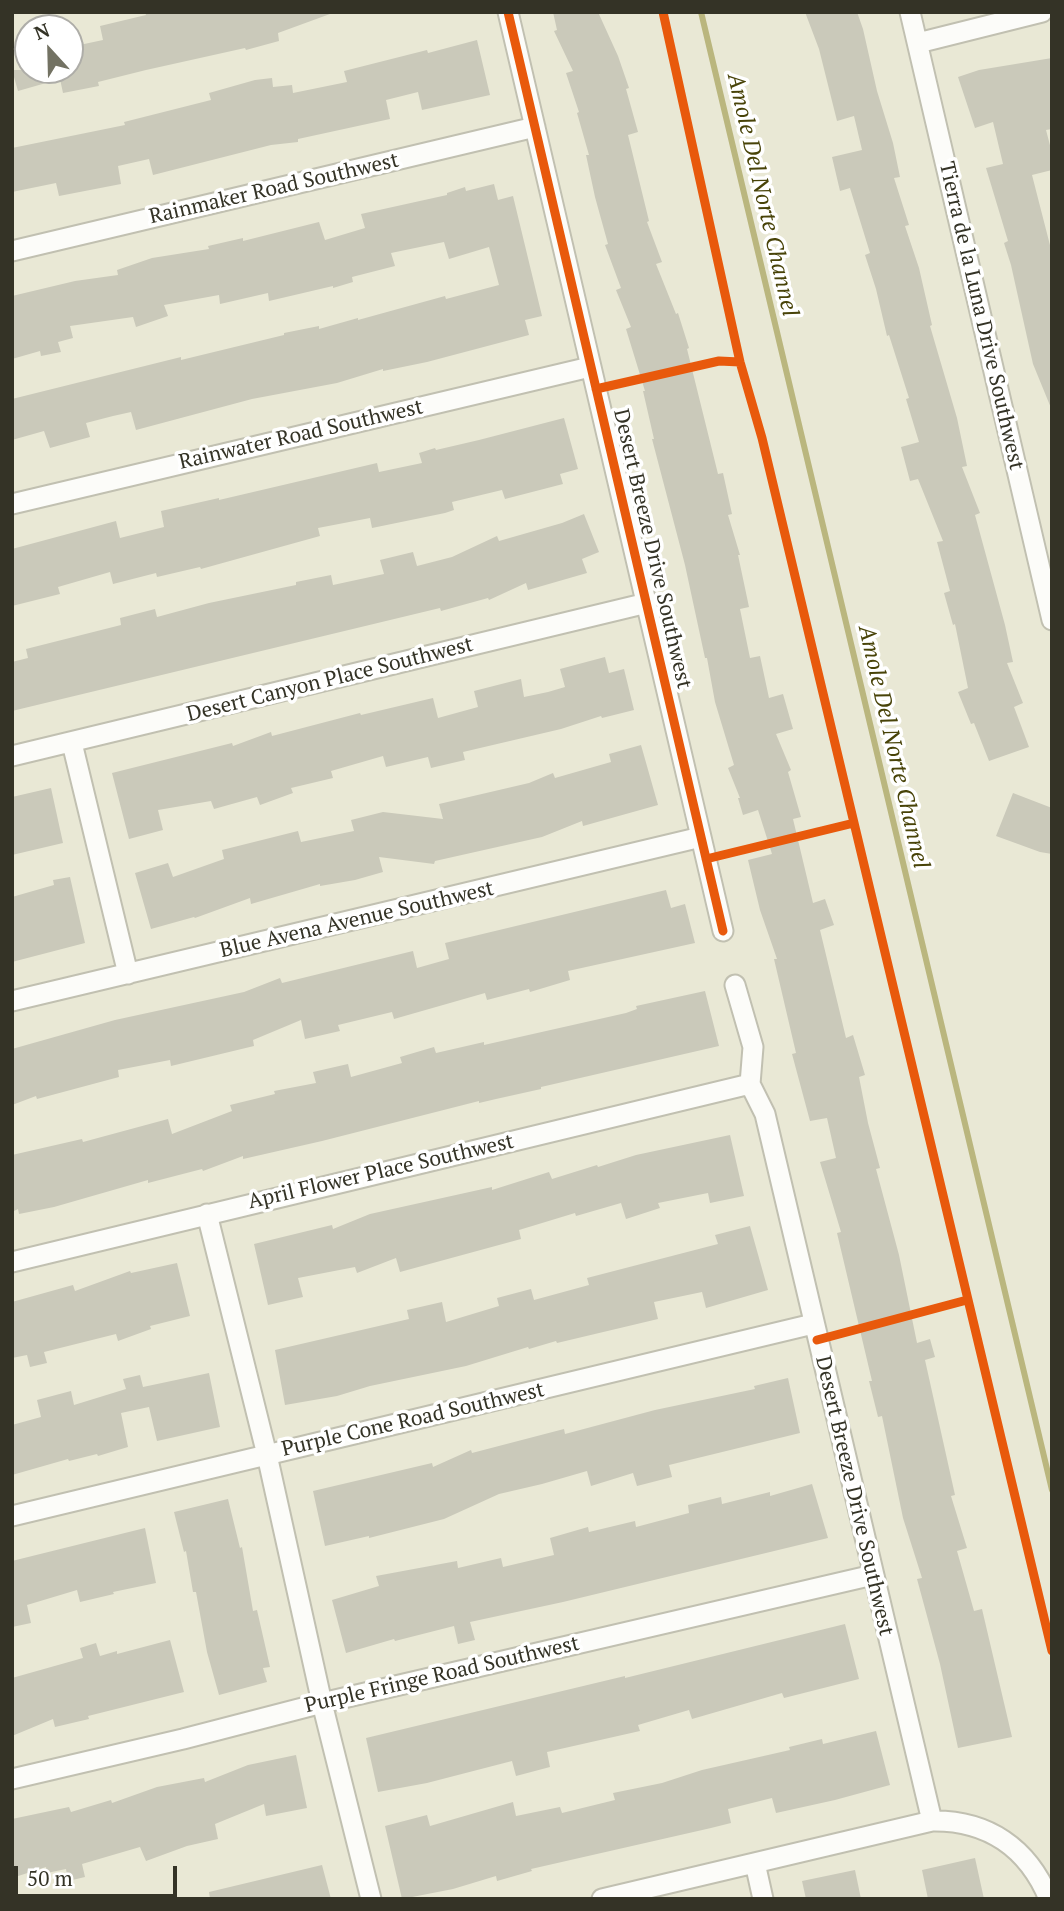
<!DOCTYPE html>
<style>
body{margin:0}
#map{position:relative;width:1064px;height:1911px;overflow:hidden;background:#e9e8d5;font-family:"PT Serif",serif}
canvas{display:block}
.frame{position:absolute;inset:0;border:14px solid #343326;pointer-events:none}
.north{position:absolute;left:14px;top:14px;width:70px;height:70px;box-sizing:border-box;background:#fff;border:2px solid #aeada8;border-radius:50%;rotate:338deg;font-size:19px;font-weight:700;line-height:28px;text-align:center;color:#343326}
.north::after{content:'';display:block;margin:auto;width:24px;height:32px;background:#737263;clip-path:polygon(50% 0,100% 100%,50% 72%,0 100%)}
.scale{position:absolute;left:14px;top:1866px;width:163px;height:32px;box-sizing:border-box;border:4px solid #343326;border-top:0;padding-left:9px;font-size:21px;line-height:24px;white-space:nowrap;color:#343326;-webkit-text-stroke:5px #fff;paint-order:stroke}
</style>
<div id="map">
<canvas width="1064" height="1911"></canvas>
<div class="frame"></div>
<div class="north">N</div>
<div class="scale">50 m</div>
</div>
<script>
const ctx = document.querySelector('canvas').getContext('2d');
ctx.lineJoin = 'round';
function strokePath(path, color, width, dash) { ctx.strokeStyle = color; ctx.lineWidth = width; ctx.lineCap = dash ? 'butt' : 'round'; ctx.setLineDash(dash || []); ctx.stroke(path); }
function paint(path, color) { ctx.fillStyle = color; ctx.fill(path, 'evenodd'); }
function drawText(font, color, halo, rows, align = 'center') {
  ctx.font = font + ' "PT Serif",serif'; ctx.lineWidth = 7; ctx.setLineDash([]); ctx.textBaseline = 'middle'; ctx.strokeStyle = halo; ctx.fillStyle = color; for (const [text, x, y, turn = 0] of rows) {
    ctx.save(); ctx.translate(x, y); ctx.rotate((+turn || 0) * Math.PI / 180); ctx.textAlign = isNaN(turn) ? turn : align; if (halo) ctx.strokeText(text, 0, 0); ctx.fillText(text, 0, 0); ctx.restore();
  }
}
const stream = new Path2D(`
 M701,12L1052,1490`);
const building = new Path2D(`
 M145,12H329L330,14L278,33L279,41L246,50L245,48L146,70L98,82L99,86L63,93L60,79L18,91L12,70H70V47L103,40L100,26L146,15Z
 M553,12H598L618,56L629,88L626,89L638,132L628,135L649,221L647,222L662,262L656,264L676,314L678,313L689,348L687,349L718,474L723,473L732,514L728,515L740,555H738L749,607L740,609L750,658L760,656L769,698L783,694L793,729L776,734L791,770L788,772L801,817L793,819L813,903L825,899L834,925L820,930L846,1038L853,1035L865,1075L859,1077L868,1123L880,1168L876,1169L899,1255L917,1343L930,1339L935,1357L925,1360L955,1495L951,1496L967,1548L957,1551L974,1611L982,1609L1012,1737L958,1748L940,1664L917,1579L922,1578L903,1518L882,1416L878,1417L869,1381H872L837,1233L841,1232L820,1162L836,1158L827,1118L810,1121L792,1054L796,1053L774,959H777L760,910L748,860L772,854L758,810L743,815L738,798H740L728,768L734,765L715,702L707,658H705L685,565L652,439H654L643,391H645L626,329L631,327L616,290L621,288L605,245L608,244L595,197L586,155H589L577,113L579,112L566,73L573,71L554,31L557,30Z
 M805,12H857L863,29L877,91L893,143L900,177L894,178L909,225L905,226L919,268L932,325L930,326L957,418L967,466L962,467L980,513L975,515L1005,625L1013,662L1007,663L1023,703L1014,707L1029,747L989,761L974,723L971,724L958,692L968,688L955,624L953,625L944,593L950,591L937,542L943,541L918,479L910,481L901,447L919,442L906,399L909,398L889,335L887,336L876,289L865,255L870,253L850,188L840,191L832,157L862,150L854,116L837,121L819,49Z
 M477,40L490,95L422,110L418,92L386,100L390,119L298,139V142L271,145L153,175L149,159L118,166L121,184L59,196L56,183L12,192V148L125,125L124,122L211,100L209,93L255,80L272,78L273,87L292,85L293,93L347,82L344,71L427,50L428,53Z
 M1052,58V129L1046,130L1052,153V170L1032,175L1052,253L1051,408L1033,364L1011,265L1004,243L1008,241L986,168L1003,164L993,122L975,128L958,77L979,70Z
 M494,184L498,200L513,196L542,316L525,320L529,335L427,362L383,371V369L337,383L252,399L136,430L131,412L113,416L86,423L90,437L50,448L44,431L12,440V399L181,357V360L284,335V333L319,326V329L358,318V320L445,296L446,299L499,285L489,247L449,259L444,242L391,253L395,266L352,277L353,282L333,288V286L269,301L268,293L220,304L219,295L164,305L168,316L136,327L133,317L70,326L73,338L58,342L61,352L41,356L40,351L12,359V296L75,281L118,275L117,270L152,258L209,249L208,246L243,238V241L319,222L325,240L365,228L361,214L447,195V193L465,187L466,191Z
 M564,418L578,469L560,474L563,484L505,499L502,490L452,502L454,510L445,513L372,528L370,518L318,528L320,536L201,569L200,567L157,577L156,573L113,584L110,572L58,587L60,594L12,606V549L116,521L120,538L164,527L161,511L219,498V500L377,463L379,472L422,463L419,453L435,448L436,450L479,440Z
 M584,514L599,552L582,559L587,573L528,590L526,583L489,600L488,598L441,611L440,608L12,711V662L28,658L26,649L121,625L120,618L155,609L157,617L209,603L296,585V582L331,575L333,585L384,574L380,560L413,552L417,566L452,557L497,536L499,541L562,523Z
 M605,657L609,673L624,669L634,710L602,718L601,716L561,729L463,752L465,760L431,768L428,757L386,767L383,756L331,771L333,778L291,788L293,793L260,805L257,797L214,809L211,801L158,810L163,830L129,839L112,773L232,743L233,746L271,732L272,736L360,713L361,715L433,698L438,718L478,707L474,691L521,679L524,697L548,692L565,687L560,669Z
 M641,745L658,805L583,826L582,821L542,837L435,861L434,864L379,857L383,872L355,880L320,886V884L251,904L250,898L195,918L194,917L151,929L135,873L168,863L173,877L224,859L222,850L298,831L301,842L354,831L351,820L383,812L443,819L439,804L529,783L553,773L555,778L611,762L609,754Z
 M51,788L63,843L12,855V797Z
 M1013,793L1052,808V854L1040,852L996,836Z
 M70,877L85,943L12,962V897L54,885L53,880Z
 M666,890L671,908L685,904L695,943L568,971L570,980L530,992L529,989L487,1000L485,993L394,1019L392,1012L338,1025L340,1031L305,1039L301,1020L253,1040L254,1046L171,1066L170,1060L118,1070L119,1077L37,1099L36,1096L12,1105V1049L115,1020L244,992L280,978L282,983L413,951L417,968L449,959L445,943Z
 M705,991L719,1046L541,1087V1089L496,1099L479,1103V1101L322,1141L243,1159V1156L203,1171L202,1169L148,1183V1180L54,1207L19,1214L18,1209L12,1212V1155L82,1139L83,1142L168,1119L172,1134L232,1111L230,1105L275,1094L274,1091L316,1083L313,1072L348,1064L351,1077L402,1063L400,1057L434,1047L436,1053L484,1042V1045L626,1013L637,1009L636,1006Z
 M730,1135L744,1196L710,1203L708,1193L658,1203L660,1208L626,1219L621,1203L576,1216L575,1213L519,1230L521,1239L400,1272L396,1258L357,1273L355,1267L298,1278L303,1297L268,1305L254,1244L332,1225L333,1229L370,1214L492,1187V1190L549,1172L552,1179L597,1165L598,1167L636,1155Z
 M750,1226L768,1290L706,1308L702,1292L654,1302L658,1319L557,1343L556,1341L529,1349L528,1347L466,1366L370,1386L337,1396L285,1405L275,1350L409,1319L407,1310L442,1302L446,1322L499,1306L497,1298L531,1289L534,1300L589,1285L587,1278L718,1244L715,1235Z
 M177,1263L190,1316L150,1326L151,1329L118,1341L116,1334L44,1352L47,1363L30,1367L27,1355L12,1358V1302L73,1285L75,1291L130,1271L131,1273Z
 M209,1373L220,1427L157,1441L149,1407L121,1413L128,1447L98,1456L97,1454L69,1461L68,1459L12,1475V1425L41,1417L37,1400L71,1391L74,1405L126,1389L123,1379L140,1375L143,1387Z
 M788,1378L800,1433L669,1465L672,1477L637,1486L633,1473L591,1486L587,1471L542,1484L499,1494L444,1519L369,1538V1536L325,1546L313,1491L432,1463L433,1467L471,1450L472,1453L564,1429L565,1434L655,1410L755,1389L754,1386Z
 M812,1484L828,1538L563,1602L470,1622L475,1640L458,1644L454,1626L395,1641L394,1639L346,1653L332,1600L379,1586L376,1576L457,1561L458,1568L501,1558L503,1567L554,1555L550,1538L588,1527L589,1532L635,1521L636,1527L689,1513L688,1505L721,1497L722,1504L770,1492V1496Z
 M228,1499L240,1548L242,1547L253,1611L257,1610L270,1667L263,1668L267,1682L219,1695L207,1652L196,1592H193L186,1551L184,1552L174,1512Z
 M145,1528L156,1583L113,1592L114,1594L80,1602L77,1590L27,1605L31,1623L12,1627V1561Z
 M845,1624L859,1679L784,1698L782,1693L692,1719L689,1710L638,1725L640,1731L547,1752L550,1767L516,1776L512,1761L427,1783L378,1792L366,1738L625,1676V1678Z
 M170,1640L184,1692L88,1716L89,1719L55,1727L53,1719L12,1736V1678L83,1658L80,1648L96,1643L100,1656L117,1651V1654Z
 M876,1731L890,1785L835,1800L776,1813L772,1798L728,1809L731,1823L711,1828L531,1869L532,1871L497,1881L496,1876L453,1889L402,1899L385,1826L427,1815L430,1826L513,1802L516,1816L560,1807L562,1813L615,1800L613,1793L662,1783L702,1770L790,1750L789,1747L822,1739L823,1744Z
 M296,1755L307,1808L266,1816L264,1804L215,1824L218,1839L187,1846L146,1861L140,1847L82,1864L85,1877L68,1881L66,1869L47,1873L46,1867L12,1878V1819L69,1807L71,1812L111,1800L112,1803L157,1787L204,1778L205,1782L248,1765Z
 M975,1858L984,1899H928L922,1870Z
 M322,1865L331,1899H210L209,1892Z
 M855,1870L861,1899H806L802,1881Z`);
const street = new Path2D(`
 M508,12L723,931
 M910,12L1052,620
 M918,43L1042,12
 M12,251L535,127
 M12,504L590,367
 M72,743L128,974
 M12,756L647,603
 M735,985L753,1047L750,1084L765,1114L932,1821
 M12,1001L701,837
 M207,1214L267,1455L322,1703L371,1899
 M12,1262L750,1084
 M12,1516L813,1324
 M12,1779L183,1739L322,1703L873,1575
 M755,1863L763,1899
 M602,1899L932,1821C988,1820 1028,1848 1049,1899`);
const cycleway = new Path2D(`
 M508,12L723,931
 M663,12L740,362L762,438L1052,1651
 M596,389L719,361L740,362
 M706,859L854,823
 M817,1340L967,1300`);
const streetNames = [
 ["Rainmaker Road Southwest",274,189,-13],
 ["Tierra de la Luna Drive Southwest",981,316,77],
 ["Rainwater Road Southwest",301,435,-13],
 ["Desert Breeze Drive Southwest",652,549,77],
 ["Desert Canyon Place Southwest",330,680,-14],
 ["Blue Avena Avenue Southwest",357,920,-13],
 ["April Flower Place Southwest",381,1172,-13],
 ["Purple Cone Road Southwest",413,1420,-13],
 ["Desert Breeze Drive Southwest",854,1496,77],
 ["Purple Fringe Road Southwest",442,1675,-13]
];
const waterNames = [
 ["Amole Del Norte Channel",762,195,77],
 ["Amole Del Norte Channel",893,747,77]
];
strokePath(stream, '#bab67e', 6);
paint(building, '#cac9ba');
strokePath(street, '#c1c0b1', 23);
strokePath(street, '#fcfcf9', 19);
strokePath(cycleway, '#e8590c', 9);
drawText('21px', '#343326', '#fff', streetNames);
drawText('italic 23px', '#484308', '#fff', waterNames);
</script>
